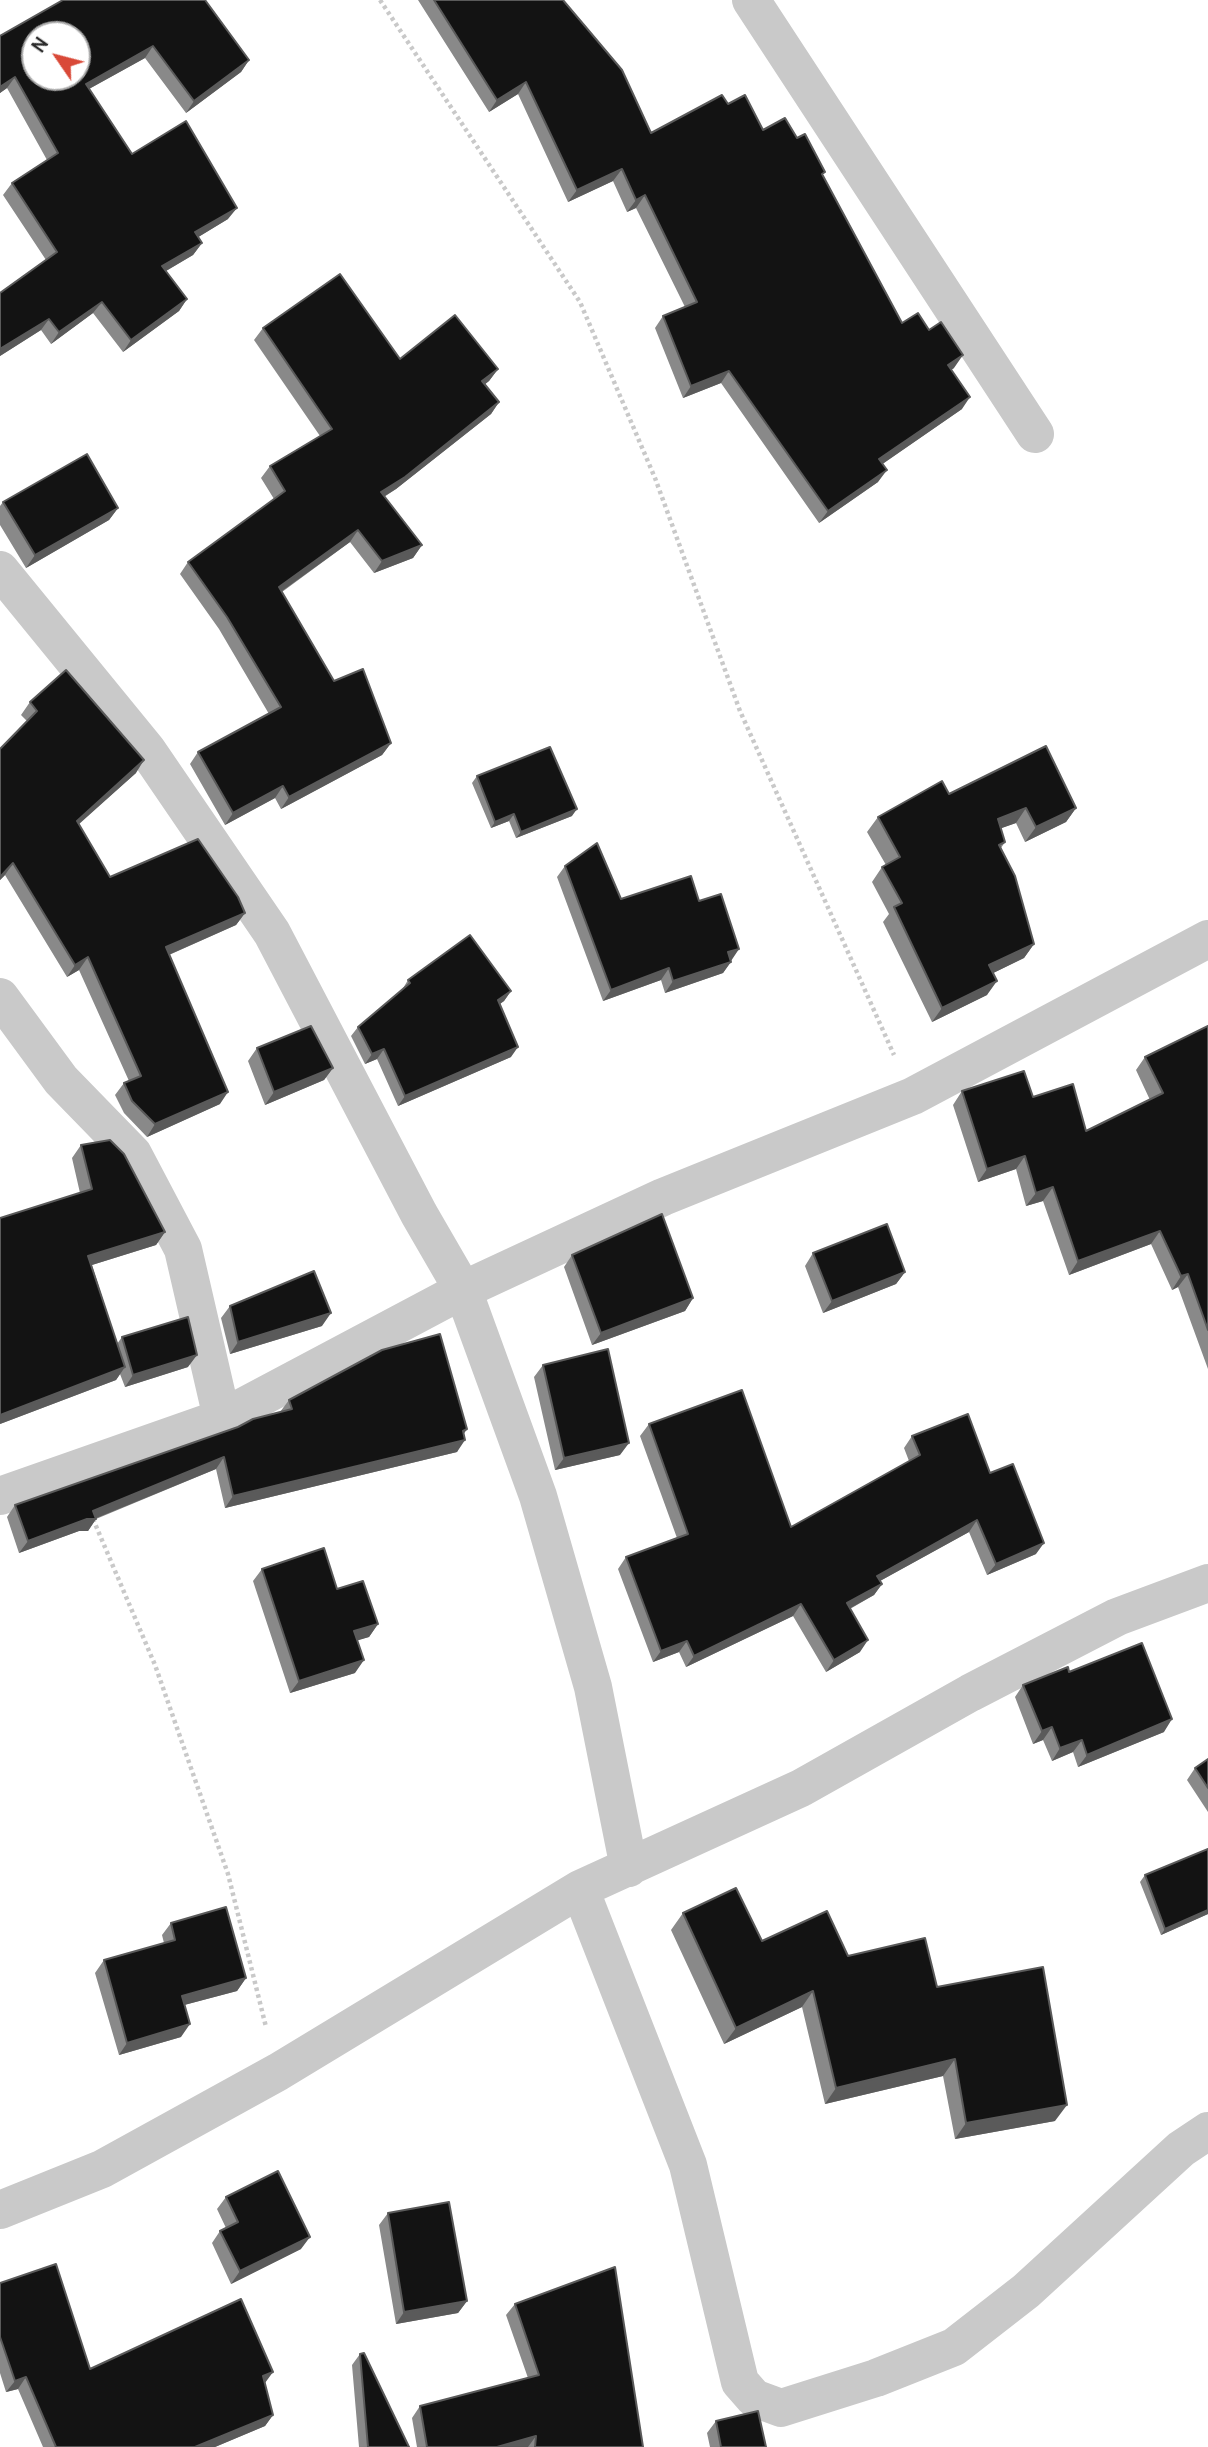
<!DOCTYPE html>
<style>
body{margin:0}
#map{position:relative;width:1208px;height:2447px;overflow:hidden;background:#fff;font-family:Cabin,sans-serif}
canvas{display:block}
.north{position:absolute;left:21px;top:21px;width:70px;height:70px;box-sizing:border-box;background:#fff;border:2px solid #ababab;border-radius:50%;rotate:305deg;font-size:19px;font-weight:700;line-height:28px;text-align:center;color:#2c2c2c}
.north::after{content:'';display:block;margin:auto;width:24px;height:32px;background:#d94938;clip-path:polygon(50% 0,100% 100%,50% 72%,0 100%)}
</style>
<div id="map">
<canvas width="1208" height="2447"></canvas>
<div class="north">N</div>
</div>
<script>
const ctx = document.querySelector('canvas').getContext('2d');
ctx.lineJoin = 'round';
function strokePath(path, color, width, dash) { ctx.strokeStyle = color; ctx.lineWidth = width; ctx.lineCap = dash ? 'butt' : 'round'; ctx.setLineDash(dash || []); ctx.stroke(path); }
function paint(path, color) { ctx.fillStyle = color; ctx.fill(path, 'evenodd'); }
const path = new Path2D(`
 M380,0L580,302L655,478L740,711L894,1055
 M93,1519L155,1665L228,1874L266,2027`);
const minor = new Path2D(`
 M751,0L1035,434
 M0,570L147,750L272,933L419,1214L463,1290L538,1496L593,1687L629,1868
 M0,997L61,1080L133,1154L183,1249L222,1418
 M0,1496L222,1418L463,1290L663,1197L913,1096L1208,939
 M580,1889L688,2165L740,2382L754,2398L781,2408L876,2378L954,2347L1026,2291L1181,2149L1208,2131
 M0,2210L102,2169L278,2072L580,1889L801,1788L970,1693L1117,1617L1208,1583`);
const wall = new Path2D(`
 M63,0L249,60L241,72L186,113L145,58L89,89L132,154L228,219L198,237L202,243L193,255L166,271L187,299L179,311L123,352L93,313L51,344L41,330L0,356V293L46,260L3,195L12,183L47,160L7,88L0,93V36Z
 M418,0H563L651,133L728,104L763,130L797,138L823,175L902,323L954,368L951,370L962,409L882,464L878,482L819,523L721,383L683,398L655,328L663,316L685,307L636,208L627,212L613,181L568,202L518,94L489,112Z
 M263,328L400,359L498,369L489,381L485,384L499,402L491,414L396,489L384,497L422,545L413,558L374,573L350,542L282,592L334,681L391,743L382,755L281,809L275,798L225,825L190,764L198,752L269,714L219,629L180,574L188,562L274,499L261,478L270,466L320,436L254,340Z
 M3,502L118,508L109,520L26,568L0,525V506Z
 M30,702L136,773L78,824L110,877L245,913L236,925L169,955L220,1104L147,1137L124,1113L115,1095L124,1083L129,1081L79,970L67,977L5,875L0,880V749L27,721L21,715Z
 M477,776L572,816L516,838L509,821L491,828L472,783Z
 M949,794L1076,808L1066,822L1025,842L1016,823L1001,828L1005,842L1001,848L1034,944L1024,958L993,973L987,995L932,1022L883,922L889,914L872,882L882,867L886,865L867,832L878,817Z
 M565,866L621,899L699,901L731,961L723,973L665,993L661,980L603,1001L557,877Z
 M408,980L511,991L504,1001L500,1004L511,1057L398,1106L377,1059L365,1064L351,1036L358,1027L402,990Z
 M1208,1026V1369L1178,1287L1172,1290L1151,1244L1069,1275L1043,1201L1026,1206L1016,1169L978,1182L953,1105L962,1091L1033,1097L1086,1131L1150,1100L1136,1070L1145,1057Z
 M257,1048L333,1068L324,1080L265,1105L248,1061Z
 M81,1145L165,1232L156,1245L92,1265L117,1344L122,1337L188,1367L125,1387L120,1374L116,1380L0,1424L80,1193L72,1158Z
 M813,1253L905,1272L896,1284L823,1313L805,1266Z
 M572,1255L693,1298L685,1311L592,1345L564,1267Z
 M230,1306L322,1326L230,1354L221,1318Z
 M543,1365L620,1455L555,1470L534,1377Z
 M289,1400L464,1435L457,1452L225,1508L216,1469L96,1519L88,1531H79L19,1553L7,1517L15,1505L280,1412Z
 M649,1424L791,1527L909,1461L904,1448L912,1436L990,1473L1036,1554L987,1575L969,1532L880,1581L882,1584L874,1595L850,1609L860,1652L826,1672L793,1616L686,1667L679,1652L653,1662L618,1569L626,1557L677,1538L640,1436Z
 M262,1569L337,1589L378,1624L369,1637L357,1640L355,1673L290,1693L253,1581Z
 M1069,1672L1164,1732L1078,1767L1073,1752L1052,1761L1043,1740L1033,1744L1015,1697L1023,1685Z
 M1208,1759V1812L1187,1780L1195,1768Z
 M1208,1849V1914L1161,1935L1140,1882L1145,1875Z
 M683,1913L762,1941L848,1956L937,1987L1055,2121L955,2139L943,2076L825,2104L802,2007L724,2044L671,1930Z
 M171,1923L246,1978L237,1991L184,2005L181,2037L119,2055L95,1973L104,1960L164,1943L162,1935Z
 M226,2197L301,2249L231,2284L212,2243L220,2231L226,2228L217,2209Z
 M388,2213L467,2301L458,2313L396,2324L379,2225Z
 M0,2283L90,2369L265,2383L273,2415L265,2426L215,2447H43L18,2389L6,2392L0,2373Z
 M515,2304L643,2447H417L412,2418L420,2406L528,2378L506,2315Z
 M360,2354L409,2447H359L352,2365Z
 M716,2421L766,2447H710L707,2433Z`);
const shadedWall = new Path2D(`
 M153,46L145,58L78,95L86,84Z
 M249,60L241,72L186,113L194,101Z
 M15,77L7,88L0,93V87Z
 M526,82L518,94L489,112L497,100Z
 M622,169L613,181L568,202L577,190Z
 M645,195L636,208L627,212L636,200Z
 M237,208L228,219L187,244L195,232Z
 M202,243L193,255L154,278L162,266Z
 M187,299L179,311L123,352L131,340Z
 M102,302L93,313L51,344L59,332Z
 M49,319L41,330L0,356V349Z
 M963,355L954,368L939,378L948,365Z
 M498,369L489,381L474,393L482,381Z
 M729,371L721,383L683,398L691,386Z
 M970,397L962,409L871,472L879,459Z
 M499,402L491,414L396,489L372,504L381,492Z
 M887,470L878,482L819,523L828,511Z
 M118,508L109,520L26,568L35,555Z
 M358,530L350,542L271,599L279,587Z
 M422,545L413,558L374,573L382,561Z
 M391,743L382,755L281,809L289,797Z
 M144,760L136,773L68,834L77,821Z
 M283,786L275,798L225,825L233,813Z
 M1026,808L1016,823L988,833L998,819Z
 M1076,808L1066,822L1025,842L1036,827Z
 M577,809L572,816L516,838L521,832Z
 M514,814L509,821L491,828L495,822Z
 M13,863L5,875L0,880V877Z
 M245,913L236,925L157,960L166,947Z
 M1034,944L1024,958L979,980L989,965Z
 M739,949L731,961L720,964L728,952Z
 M88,957L79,970L67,977L75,965Z
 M731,962L723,973L665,993L673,981Z
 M669,968L661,980L603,1001L611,990Z
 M997,981L987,995L932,1022L942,1008Z
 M511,991L504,1001L491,1010L498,1000Z
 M518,1047L511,1057L398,1106L405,1096Z
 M384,1049L377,1059L365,1064L372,1054Z
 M333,1068L324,1080L265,1105L274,1092Z
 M228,1092L220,1104L147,1137L155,1124Z
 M1025,1156L1016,1169L978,1182L987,1169Z
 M1053,1187L1043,1201L1026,1206L1036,1193Z
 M1160,1231L1151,1244L1069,1275L1078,1261Z
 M165,1232L156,1245L79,1269L88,1256Z
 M905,1272L896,1284L823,1313L832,1301Z
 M1188,1274L1178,1287L1172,1290L1181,1276Z
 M693,1298L685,1311L592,1345L601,1333Z
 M331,1313L322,1326L230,1354L238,1342Z
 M197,1355L188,1367L125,1387L133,1375Z
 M125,1367L116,1380L0,1424V1415Z
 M467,1429L459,1441L465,1440L457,1452L225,1508L233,1496Z
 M629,1443L620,1455L555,1470L564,1458Z
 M224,1457L216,1469L94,1519H96L88,1531H79L19,1553L28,1541L93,1511Z
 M977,1520L969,1532L869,1587L877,1576Z
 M1044,1543L1036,1554L987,1575L996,1564Z
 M882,1584L874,1595L838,1615L847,1603Z
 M801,1604L793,1616L686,1667L694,1656Z
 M378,1624L369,1637L346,1644L354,1631Z
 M868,1640L860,1652L826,1672L834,1660Z
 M687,1641L679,1652L653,1662L661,1651Z
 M364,1660L355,1673L290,1693L299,1681Z
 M1172,1719L1164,1732L1078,1767L1087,1755Z
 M1052,1727L1043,1740L1033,1744L1042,1731Z
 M1082,1740L1073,1752L1052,1761L1060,1748Z
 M1208,1910V1914L1161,1935L1165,1929Z
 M246,1978L237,1991L173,2008L182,1996Z
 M813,1991L802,2007L724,2044L736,2028Z
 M190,2024L181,2037L119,2055L127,2043Z
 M955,2059L943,2076L825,2104L836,2088Z
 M1067,2105L1055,2121L955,2139L966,2123Z
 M310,2237L301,2249L231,2284L240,2271Z
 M467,2301L458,2313L396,2324L404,2312Z
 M273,2372L265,2383L263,2376Z
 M26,2377L18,2389L6,2392L15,2381Z
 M273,2415L265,2426L215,2447H195Z
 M536,2436L528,2447H497Z`);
const building = new Path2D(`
 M63,0H205L249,60L194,101L153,46L86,84L132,154L186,121L237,208L195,232L202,243L162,266L187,299L131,340L102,302L59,332L49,319L0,349V293L57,252L12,183L58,153L15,77L0,87V36ZM35,35H77V77H35Z
 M434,0H563L622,70L651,133L722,95L728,104L745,95L763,130L785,118L797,138L805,134L825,172L822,174L902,323L918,313L929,330L941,322L963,355L948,365L970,397L879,459L887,470L828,511L729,371L691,386L663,316L697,302L645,195L636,200L622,169L577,190L526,82L497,100Z
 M340,274L400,359L455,315L498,369L482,381L499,402L405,477L381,492L422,545L382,561L358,530L279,587L334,681L363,669L391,743L289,797L283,786L233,813L198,752L281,707L227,617L188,562L285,491L270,466L332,429L263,328Z
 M87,454L118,508L35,555L3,502Z
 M66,670L144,760L77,821L110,877L198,839L238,897L245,913L166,947L228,1092L155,1124L132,1101L124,1083L141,1076L88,957L75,965L13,863L0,877V749L37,711L30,702Z
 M1046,746L1076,808L1036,827L1026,808L998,819L1005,842L999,845L1015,876L1034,944L989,965L997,981L942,1008L894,907L902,903L882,867L900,857L878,817L942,781L949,794Z
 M550,747L577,809L521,832L514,814L495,822L477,776Z
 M597,843L621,899L691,876L699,901L721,894L739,949L728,952L731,962L673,981L669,968L611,990L565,866Z
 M470,935L511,991L498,1000L518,1047L405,1096L384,1049L372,1054L358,1027L410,983L408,980Z
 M311,1026L333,1068L274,1092L257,1048Z
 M1208,1026V1330L1188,1274L1181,1276L1160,1231L1078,1261L1053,1187L1036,1193L1025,1156L987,1169L962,1091L1024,1071L1033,1097L1073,1084L1086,1131L1163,1093L1145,1057Z
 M110,1140L124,1154L165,1232L88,1256L125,1367L0,1415V1218L92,1189L81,1145Z
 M662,1214L693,1298L601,1333L572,1255Z
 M887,1224L905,1272L832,1301L813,1253Z
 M314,1271L331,1313L238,1342L230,1306Z
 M188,1317L197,1355L133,1375L122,1337Z
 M440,1334L467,1429L463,1431L465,1440L233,1496L224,1457L93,1511L96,1519H87L28,1541L15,1505L238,1427L253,1419L292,1409L289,1400L382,1350Z
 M608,1349L629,1443L564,1458L543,1365Z
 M742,1390L791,1527L920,1455L912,1436L968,1414L990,1473L1013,1464L1044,1543L996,1564L977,1520L877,1576L882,1584L847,1603L868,1640L834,1660L801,1604L694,1656L687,1641L661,1651L626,1557L688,1534L649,1424Z
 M324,1548L337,1589L363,1581L378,1624L354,1631L364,1660L299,1681L262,1569Z
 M1142,1643L1172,1719L1087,1755L1082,1740L1060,1748L1052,1727L1042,1731L1023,1685L1068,1667L1069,1672Z
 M1208,1759V1788L1195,1768Z
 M1208,1849V1910L1165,1929L1145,1875Z
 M736,1888L762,1941L827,1911L848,1956L925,1938L937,1987L1043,1967L1067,2105L966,2123L955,2059L836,2088L813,1991L736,2028L683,1913Z
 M226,1907L246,1978L182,1996L190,2024L127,2043L104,1960L175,1940L171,1923Z
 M278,2171L310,2237L240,2271L220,2231L238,2222L226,2197Z
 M449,2202L467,2301L404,2312L388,2213Z
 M56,2264L90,2369L241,2299L273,2372L263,2376L273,2415L195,2447H56L26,2377L15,2381L0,2337V2283Z
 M615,2267L643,2447H535L536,2436L497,2447H427L420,2406L539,2375L515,2304Z
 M364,2353L409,2447H368L360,2354Z
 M758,2411L766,2447H721L716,2421Z`);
strokePath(path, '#c9c9c9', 4.5, [3.5, 3.5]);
strokePath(minor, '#c9c9c9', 38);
paint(wall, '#898989');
paint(shadedWall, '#5a5a5a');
paint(building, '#131313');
strokePath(building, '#5a5a5a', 2);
</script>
